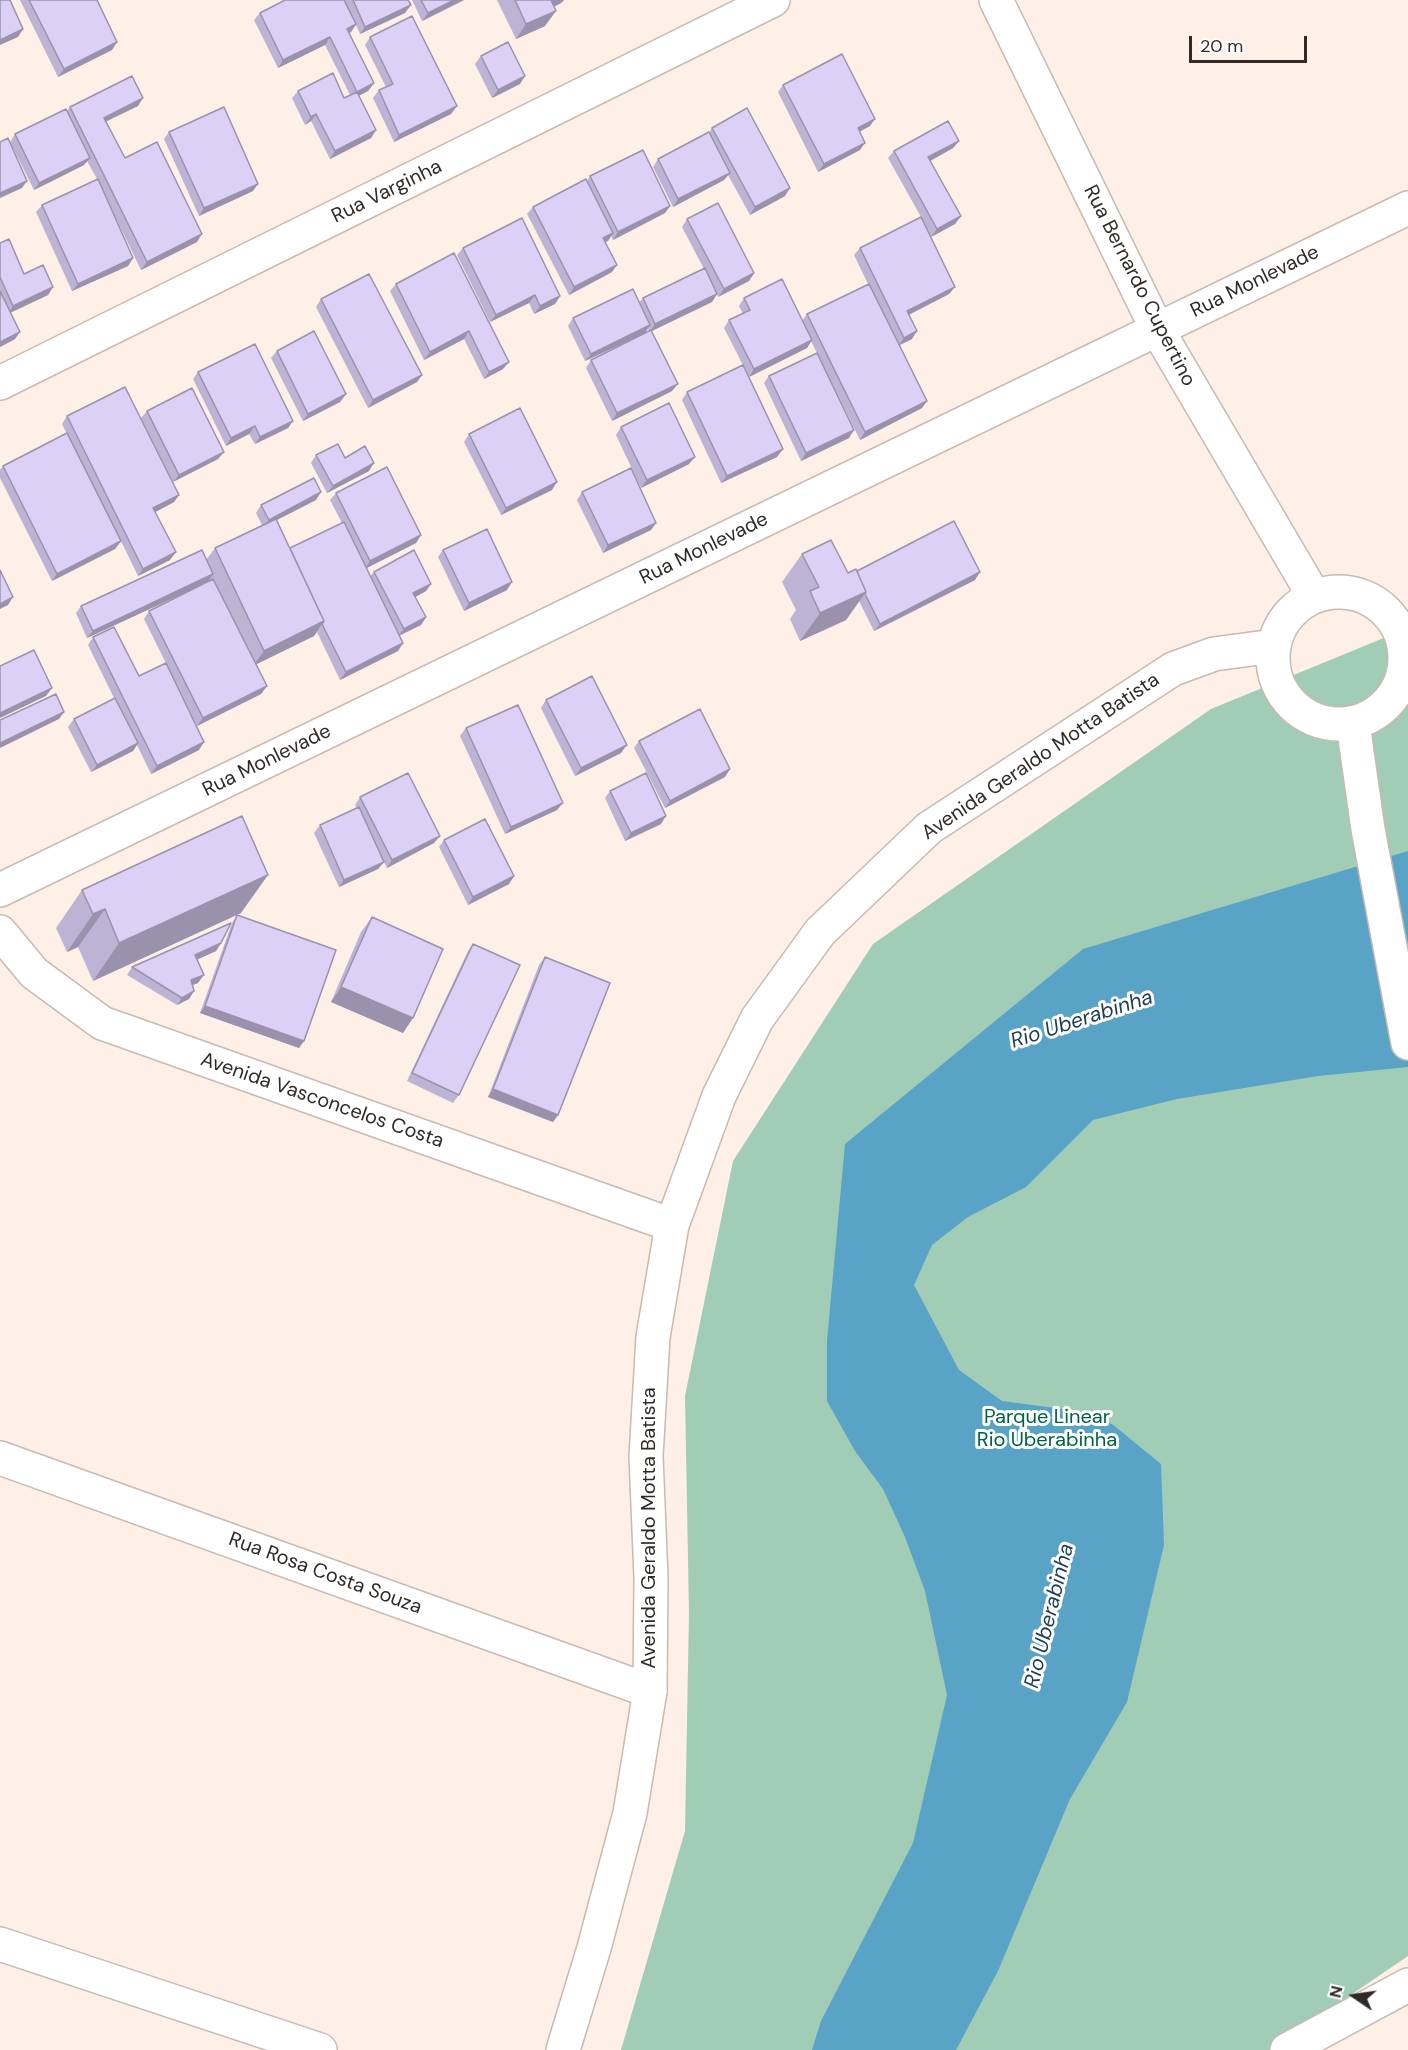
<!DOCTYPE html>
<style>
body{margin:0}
#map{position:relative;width:1408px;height:2050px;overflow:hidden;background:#fff0e7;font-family:"DM Sans",sans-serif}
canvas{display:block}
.north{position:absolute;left:1324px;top:1966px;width:60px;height:60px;-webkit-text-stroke:4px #fff;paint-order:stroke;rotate:283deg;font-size:16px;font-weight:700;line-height:24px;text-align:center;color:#302a27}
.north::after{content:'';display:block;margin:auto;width:21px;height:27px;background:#302a27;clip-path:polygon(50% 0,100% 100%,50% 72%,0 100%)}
.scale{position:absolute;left:1189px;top:36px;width:118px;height:27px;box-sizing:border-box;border:3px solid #302a27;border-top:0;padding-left:8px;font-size:18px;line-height:21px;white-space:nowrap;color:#302a27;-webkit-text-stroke:4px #fff;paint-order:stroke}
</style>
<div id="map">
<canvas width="1408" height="2050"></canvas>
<div class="north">N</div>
<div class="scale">20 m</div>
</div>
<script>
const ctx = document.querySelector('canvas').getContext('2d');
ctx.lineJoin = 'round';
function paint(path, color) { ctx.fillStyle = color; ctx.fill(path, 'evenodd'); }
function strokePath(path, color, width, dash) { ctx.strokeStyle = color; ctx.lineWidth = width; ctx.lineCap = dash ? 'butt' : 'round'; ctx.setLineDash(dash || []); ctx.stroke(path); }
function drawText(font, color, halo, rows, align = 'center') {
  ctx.font = font + ' "DM Sans",sans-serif'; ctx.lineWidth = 6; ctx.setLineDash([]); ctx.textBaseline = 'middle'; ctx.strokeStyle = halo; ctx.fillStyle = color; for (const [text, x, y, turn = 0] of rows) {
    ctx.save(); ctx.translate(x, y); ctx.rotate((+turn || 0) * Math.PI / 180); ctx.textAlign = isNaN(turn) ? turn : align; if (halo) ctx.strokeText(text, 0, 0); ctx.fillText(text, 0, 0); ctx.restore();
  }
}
const green = new Path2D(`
 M1408,628V1956L1270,2050H621L685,1831L689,1613L685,1396L733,1161L873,944L1211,709Z`);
const water = new Path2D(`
 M1408,851V1067L1318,1076L1177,1099L1093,1120L1026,1187L968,1217L932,1245L914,1285L959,1370L1002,1401L1063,1409L1112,1424L1161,1464L1164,1545L1127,1702L1070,1799L998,1971L956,2050H812L821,2021L913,1843L947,1695L925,1591L905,1537L883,1489L855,1451L827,1401V1341L845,1144L1083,949Z`);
const minor = new Path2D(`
 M0,383L773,0
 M0,890L1408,208
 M0,1458L650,1691
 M0,1944L320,2050
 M1287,2050L1408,1985`);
const tertiary = new Path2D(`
 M996,0L1157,329L1314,596
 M0,932L34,973L102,1023L672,1225
 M563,2050L594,1948L630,1813L650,1691L651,1578L646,1456L653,1337L672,1225L719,1096L757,1019L820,932L929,828L1173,669L1214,654L1274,646`);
const primary = new Path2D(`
 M1273 658a66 66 0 1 1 132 0a66 66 0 1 1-132 0Z
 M1353,724L1368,829L1408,1043`);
const wall = new Path2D(`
 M20,0H97L117,42L112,50L58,77Z
 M285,0H408L405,13L360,34L356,25L351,32L349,33L374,83L368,91L359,96L376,130L371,138L330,159L311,121L305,125L292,98L298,91L344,98L350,95L325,45L278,68L254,20L260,13Z
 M412,0H464L422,21Z
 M497,0H564L561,3L554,7L545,26L516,39Z
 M370,37L451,114L394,142L373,98L379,90L386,87L365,45Z
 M481,56L520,84L492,98L475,64Z
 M783,85L870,126L860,132V150L818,172L778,92Z
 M138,106L106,121L125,158L197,242L141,270L111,208L133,258L128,266L72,291L36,212L42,205L97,179L87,161L84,165L34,190L10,142L15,134L67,111L70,107Z
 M712,128L785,196L750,215L728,175L724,180L673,207L653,167L658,159L709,133Z
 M169,132L253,191L199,216L164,139Z
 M959,141L953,148L930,161L961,216L955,224L931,237L921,218L949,294L909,315L912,339L899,345L922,408L860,440L825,369L849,438L801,461L764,383L769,376L817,353L811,341L807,348L749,377L724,328L729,320L743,314L739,306L744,298L802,321L807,314L868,284L854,255L860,248L921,217L888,158L894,151Z
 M590,176L670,206L665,213L613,240L611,236L608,241L605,242L612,272L569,295L527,214L533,207L587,181Z
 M687,219L754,273L749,281L718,297L717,294L712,302L651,331L672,391L612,421L586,368L591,360L649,331L648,328L645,333L585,361L568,326L573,318L639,303L643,298L704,269L682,227Z
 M0,243L24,274L53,287L48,295L10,312L15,339L0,347Z
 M463,248L560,296L555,304L534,314L529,303L490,322L457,255Z
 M454,253L503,369L484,379L464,339L424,360L390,291L396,284Z
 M321,299L422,375L417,382L368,408L316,307Z
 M277,351L346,394L340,402L303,421L271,358Z
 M198,372L293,421L288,428L255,444L249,434L226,446L193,379Z
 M687,392L777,457L721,483L682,400Z
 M147,411L218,459L173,482L141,418Z
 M67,416L179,495L174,502L155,512L170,560L138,576L121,541L115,549L52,581L0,478V470L3,466L67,434L62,424Z
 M621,427L689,464L641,488L616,435Z
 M469,434L552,490L501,515L464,442Z
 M316,455L369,471L327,493L311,463Z
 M582,492L651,530L603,553L577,500Z
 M336,493L421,535L416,543L366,568L370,576L374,572L431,584L426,591L415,597L426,617L421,625L399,636L403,643L398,651L340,680L317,632L314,636L256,664L267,686L261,694L197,726L144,619L149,611L190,590L87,638L76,613L81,606L206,560L215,548L262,525L256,513L261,505L316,500L277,520L290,548L342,523L330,500Z
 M443,550L507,590L464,611L438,557Z
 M802,554L848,573L857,571L975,580L874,631L859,601L846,620L800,641L790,619L796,610L782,582Z
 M93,637L139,676L199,750L151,774L137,745L133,751L91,772L68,727L74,719L114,698L88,645Z
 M546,700L621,753L575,776L541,708Z
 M466,728L557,810L505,834L460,736Z
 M639,741L725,777L665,808L634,748Z
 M610,791L661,824L625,841L605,798Z
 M360,797L434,843L387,868L382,858L384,862L378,869L339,887L314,833L320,825L357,808L355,805Z
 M444,840L514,876L509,884L468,905L439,847Z
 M82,890L241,913L93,981L78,947L67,952L56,928Z
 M237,915L304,1041L299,1048L200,1013L232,923Z
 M372,917L403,1033L331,1002L361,932Z
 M221,943L216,951L197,959L198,983L192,985L194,991L189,999L177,1005L127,975L132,967Z
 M473,944L459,1095L453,1103L407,1081L468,951Z
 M545,957L558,1115L553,1122L488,1097L539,965Z`);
const shadedWall = new Path2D(`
 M454,0H464L422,21L428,13Z
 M550,0H564L561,3L540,14Z
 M411,5L405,13L360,34L365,27Z
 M556,11L545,26L516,39L526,24Z
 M356,24L351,32L342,37L347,29Z
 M23,29L18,37L0,45V40Z
 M330,37L325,45L278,68L283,60Z
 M117,42L112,50L58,77L64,69Z
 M525,76L520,84L492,98L498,90Z
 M374,83L368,91L352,99L357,92Z
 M143,98L138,106L99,125L104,118Z
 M457,106L451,114L394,142L399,135Z
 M316,114L311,121L305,125L311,117Z
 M875,119L870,126L852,135L858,128Z
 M376,130L371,138L330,159L335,151Z
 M959,141L953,148L923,165L928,157Z
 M865,143L860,150L818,172L824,164Z
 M90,158L84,165L34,190L39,183Z
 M730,173L724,180L673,207L678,199Z
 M27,181L22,188L0,198V193Z
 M258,184L253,191L199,216L204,208Z
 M790,188L785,196L750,215L755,207Z
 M670,206L665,213L613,240L618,232Z
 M961,216L955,224L931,237L937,229Z
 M613,233L608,241L598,245L603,238Z
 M202,234L197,242L141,270L147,262Z
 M133,258L128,266L72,291L78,284Z
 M617,265L612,272L569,295L574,287Z
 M754,273L749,281L718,297L724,289Z
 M53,287L48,295L8,314L13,306Z
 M955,287L949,294L902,318L907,311Z
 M717,294L712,302L650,332L655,324Z
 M535,295L529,303L490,322L496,315Z
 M560,296L555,304L534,314L540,306Z
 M650,325L645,333L585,361L591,354Z
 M469,331L464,339L424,360L430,352Z
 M917,331L912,339L898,346L904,338Z
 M20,332L15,339L0,347V342Z
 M812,340L807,348L749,377L754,369Z
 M509,362L503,369L484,379L489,372Z
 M422,375L417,382L368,408L373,400Z
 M678,384L672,391L612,421L617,413Z
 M346,394L340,402L303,421L308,414Z
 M927,401L922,408L860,440L865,432Z
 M293,421L288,428L255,444L260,437Z
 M255,426L249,434L226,446L231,438Z
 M854,430L849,438L801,461L806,453Z
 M783,449L777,457L721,483L727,476Z
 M224,452L218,459L173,482L179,475Z
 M695,457L689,464L641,488L647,480Z
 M374,463L369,471L327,493L333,486Z
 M557,482L552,490L501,515L506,508Z
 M321,492L316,500L263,527L269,520Z
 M179,495L174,502L148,516L153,508Z
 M656,523L651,530L603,553L608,545Z
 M421,535L416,543L365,569L370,561Z
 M121,541L115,549L52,581L57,574Z
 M176,552L170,560L138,576L143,569Z
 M980,572L975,580L874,631L880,624Z
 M213,574L208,582L87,638L93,631Z
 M512,582L507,590L464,611L469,603Z
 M431,584L426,591L408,601L413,593Z
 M866,592L846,620L800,641L820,613Z
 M13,597L8,605L0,609V604Z
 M426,617L421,625L398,636L404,629Z
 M324,621L314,636L253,666L264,651Z
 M403,643L398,651L340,680L346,672Z
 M267,686L261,694L197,726L203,718Z
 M52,688L46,696L0,718V713Z
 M64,712L59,719L0,748V743Z
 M204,742L199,750L151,774L157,766Z
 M138,743L133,751L91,772L97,765Z
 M627,745L621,753L575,776L581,768Z
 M730,769L725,777L665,808L670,801Z
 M563,803L557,810L505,834L511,827Z
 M666,816L661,824L625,841L631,833Z
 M440,836L434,843L387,868L392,860Z
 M384,862L378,869L339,887L344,880Z
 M268,875L241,913L93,981L119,943Z
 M514,876L509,884L468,905L473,897Z
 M105,909L78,947L67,952L93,914Z
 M221,943L216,951L190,963L195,955Z
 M204,975L198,983L185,988L191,980Z
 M341,987L413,1018L403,1033L331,1002Z
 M194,991L189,999L177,1005L182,998Z
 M205,1006L304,1041L299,1048L200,1013Z
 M493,1089L558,1115L553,1122L488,1097Z`);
const building = new Path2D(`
 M0,0H10L23,29L0,40Z
 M29,0H97L117,42L64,69Z
 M285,0H344L356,24L347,29L374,83L357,92L330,37L283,60L260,13Z
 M353,0H408L411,5L365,27Z
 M421,0H454L428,13Z
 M515,0H551L556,11L526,24Z
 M412,16L457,106L399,135L379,90L393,84L370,37Z
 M508,42L525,76L498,90L481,56Z
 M842,54L875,119L858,128L865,143L824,164L783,85Z
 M333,73L344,98L357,92L376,130L335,151L316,114L311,117L298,91Z
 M132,76L143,98L104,118L125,158L157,142L202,234L147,262L70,107Z
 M224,107L258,184L204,208L169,132Z
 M747,108L790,188L755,207L712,128Z
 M66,109L90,158L39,183L15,134Z
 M948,121L959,141L928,157L961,216L937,229L894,151Z
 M709,132L730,173L678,199L658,159Z
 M8,138L27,181L0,193V142Z
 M643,150L670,206L618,232L590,176Z
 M98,179L133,258L78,284L42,205Z
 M586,179L613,233L603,238L617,265L574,287L533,207Z
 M718,203L754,273L724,289L687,219Z
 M921,217L955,287L907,311L917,331L904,338L860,248Z
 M522,218L560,296L540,306L535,295L496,315L463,248Z
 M9,239L24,274L43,265L53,287L13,306L0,277V243Z
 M454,253L509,362L489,372L469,331L430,352L396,284Z
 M705,268L717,294L655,324L643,298Z
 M369,274L422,375L373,400L321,299Z
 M782,279L812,340L754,369L729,320L750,310L744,298Z
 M869,284L927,401L865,432L807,314Z
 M633,289L650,325L591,354L573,318Z
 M0,291L20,332L0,342Z
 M651,330L678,384L617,413L591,360Z
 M314,331L346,394L308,414L277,351Z
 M255,344L293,421L260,437L255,426L231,438L198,372Z
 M817,353L854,430L806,453L769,376Z
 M743,365L783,449L727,476L687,392Z
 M125,387L179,495L153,508L176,552L143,569L67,416Z
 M192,388L224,452L179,475L147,411Z
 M669,403L695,457L647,480L621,427Z
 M520,408L557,482L506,508L469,434Z
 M67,433L121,541L57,574L3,466Z
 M338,444L345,458L365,446L374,463L333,486L316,455Z
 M387,467L421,535L370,561L336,493Z
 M631,468L656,523L608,545L582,492Z
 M314,478L321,492L269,520L261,505Z
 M276,519L324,621L264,651L215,548Z
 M954,521L980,572L880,624L865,594L866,592L857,571Z
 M344,522L403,643L346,672L322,624L324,621L290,548Z
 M487,529L512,582L469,603L443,550Z
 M831,540L848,573L856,569L866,592L820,613L810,591L819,587L802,554Z
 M202,550L213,574L93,631L81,606Z
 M414,550L431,584L413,593L426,617L404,629L374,572Z
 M0,570L13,597L0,604Z
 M213,579L267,686L203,718L149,611Z
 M114,627L139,676L166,663L204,742L157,766L93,637Z
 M34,650L52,688L0,713V666Z
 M592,676L627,745L581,768L546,700Z
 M56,694L64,712L0,743V720Z
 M115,698L138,743L97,765L74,719Z
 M518,705L563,803L511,827L466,728Z
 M700,709L730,769L670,801L639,741Z
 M408,773L440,836L392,860L360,797Z
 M646,773L666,816L631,833L610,791Z
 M359,807L384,862L344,880L320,825Z
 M242,816L268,875L119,943L105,909L93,914L82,890Z
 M485,819L514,876L473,897L444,840Z
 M237,915L336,950L304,1041L205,1006Z
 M372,917L443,949L413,1018L341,987Z
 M231,923L221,943L195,955L204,975L191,980L194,991L182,998L132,967Z
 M473,944L520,965L459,1095L412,1073Z
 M545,957L610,983L558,1115L493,1089Z`);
const streetNames = [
 ["Rua Varginha",387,192,-26],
 ["Rua Monlevade",1255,282,-26],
 ["Rua Bernardo Cupertino",1139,286,63],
 ["Rua Monlevade",704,549,-26],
 ["Avenida Geraldo Motta Batista",1041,757,-34],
 ["Rua Monlevade",267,761,-26],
 ["Avenida Vasconcelos Costa",322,1101,19],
 ["Avenida Geraldo Motta Batista",650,1528,-90],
 ["Rua Rosa Costa Souza",325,1574,20]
];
const parkNames = [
 ["Parque Linear",1047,1418],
 ["Rio Uberabinha",1047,1441]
];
const waterNames = [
 ["Rio Uberabinha",1082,1020,-18],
 ["Rio Uberabinha",1050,1616,-76]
];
paint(green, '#a1ccb6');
paint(water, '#59a3c6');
strokePath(minor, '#c8bab1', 36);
strokePath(tertiary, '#c8bab1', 36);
strokePath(primary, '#c8bab1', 36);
strokePath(minor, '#fff', 33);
strokePath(tertiary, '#fff', 33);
strokePath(primary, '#fff', 33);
paint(wall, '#bdb3d4');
paint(shadedWall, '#9a92ac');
paint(building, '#dcd0f6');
strokePath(building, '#9a92ac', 1.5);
drawText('20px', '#302a27', '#fff', streetNames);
drawText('20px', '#006242', '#fff', parkNames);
drawText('italic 21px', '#1d3e4e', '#fff', waterNames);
</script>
